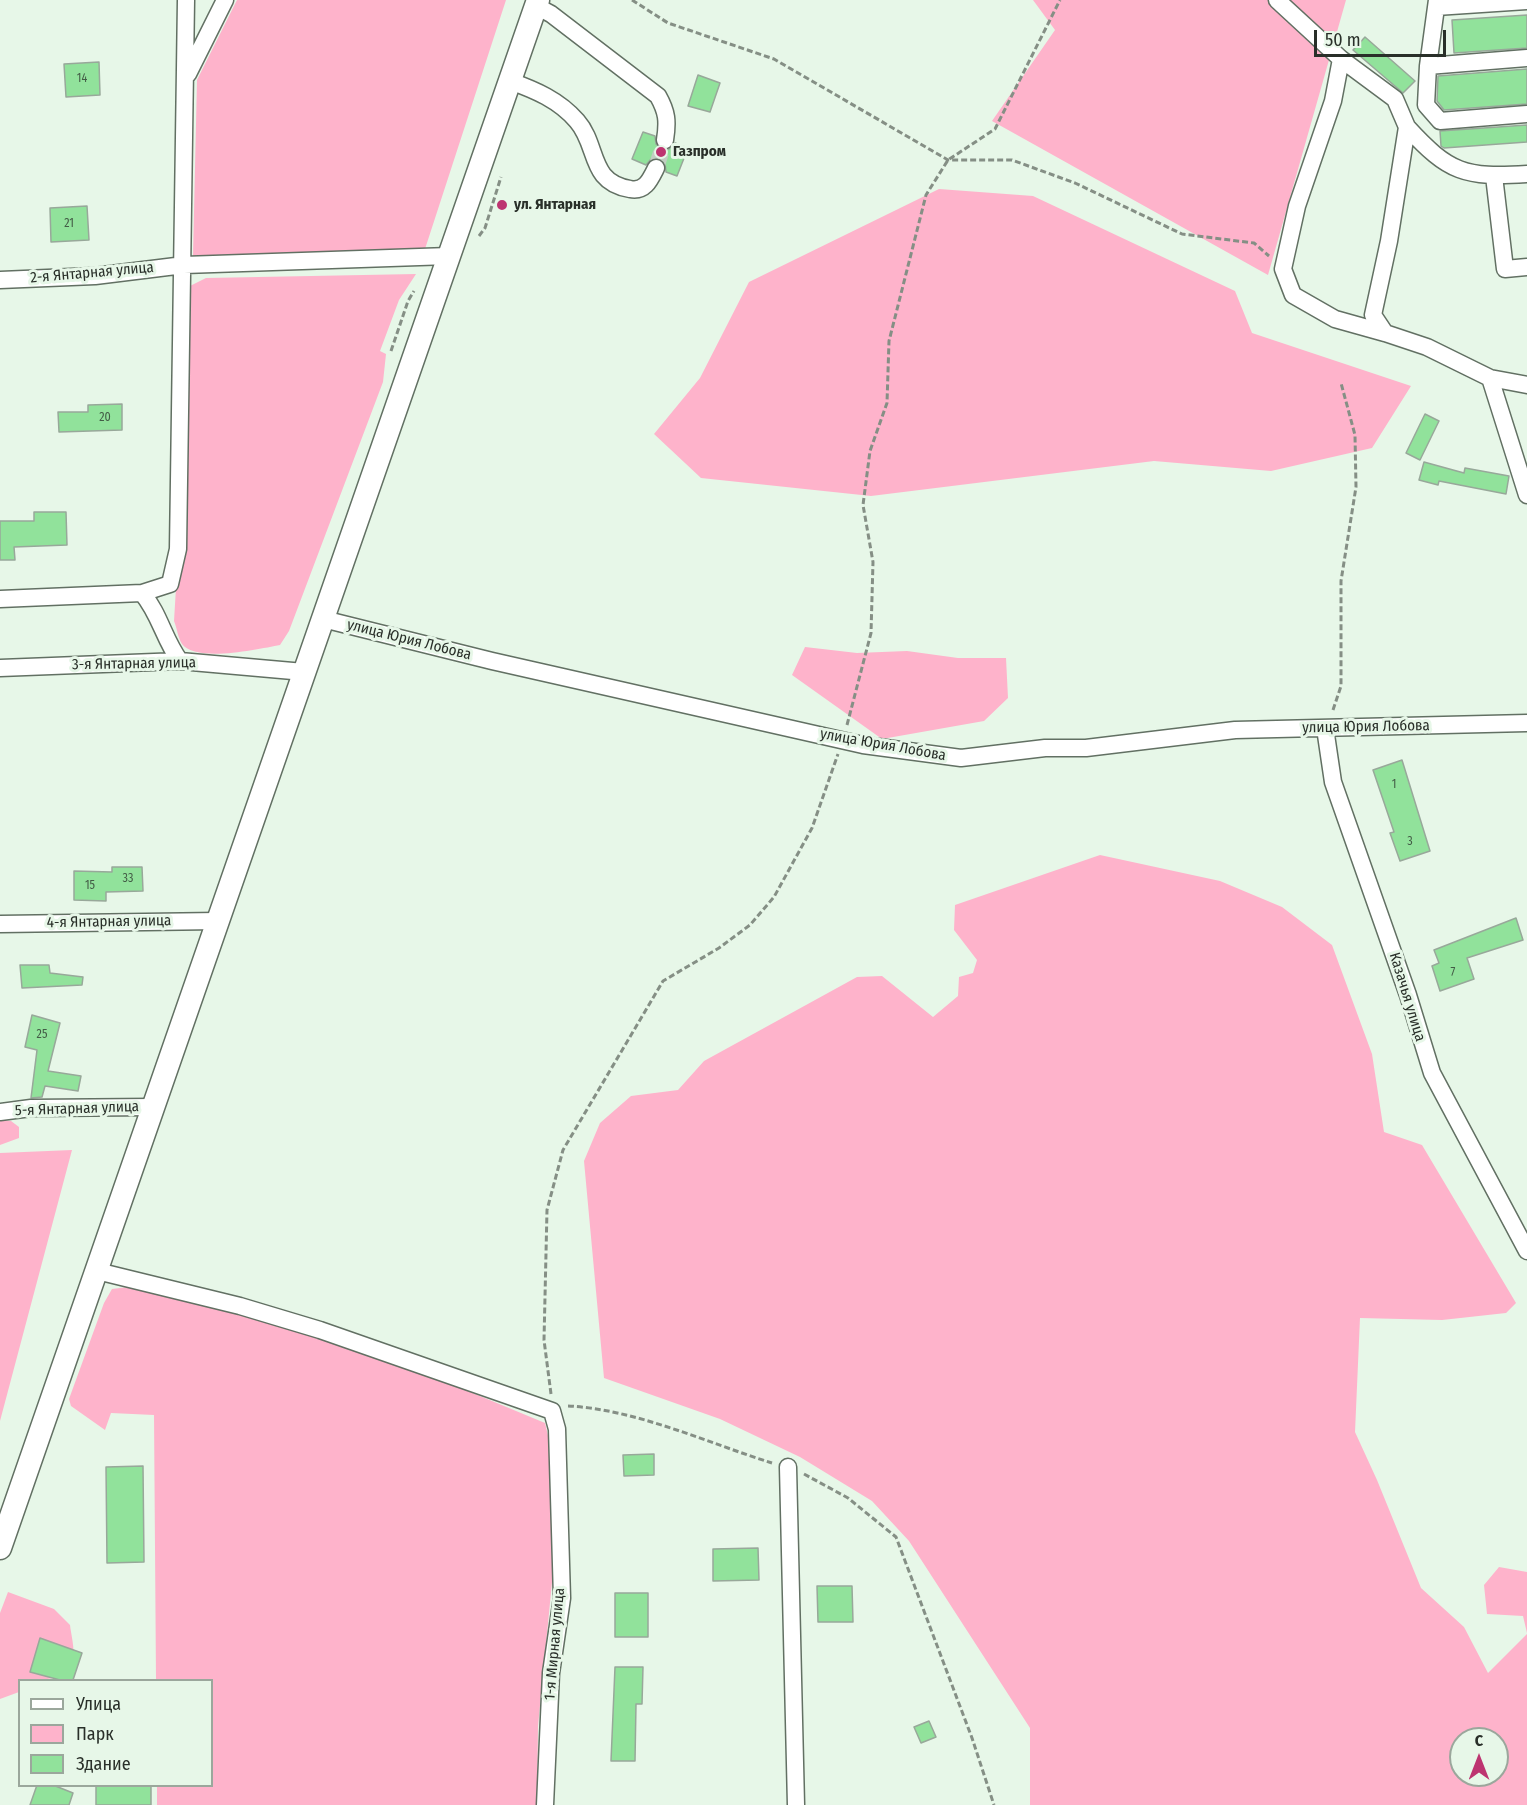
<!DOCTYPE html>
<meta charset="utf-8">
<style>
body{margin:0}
#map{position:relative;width:1527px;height:1805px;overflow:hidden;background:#e7f7e8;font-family:"Fira Sans Condensed",sans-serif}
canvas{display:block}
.legend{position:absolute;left:18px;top:1679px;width:195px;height:108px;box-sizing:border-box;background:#e7f7e8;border:2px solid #9ba79c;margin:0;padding:8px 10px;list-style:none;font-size:18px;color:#292f29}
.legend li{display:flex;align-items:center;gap:12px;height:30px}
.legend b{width:30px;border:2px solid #9ba79c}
.north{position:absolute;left:1449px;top:1727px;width:60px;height:60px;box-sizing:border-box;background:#e7f7e8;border:2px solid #9ba79c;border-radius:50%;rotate:0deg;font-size:16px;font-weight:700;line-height:24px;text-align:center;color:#292f29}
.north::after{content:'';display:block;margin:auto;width:21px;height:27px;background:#bd3470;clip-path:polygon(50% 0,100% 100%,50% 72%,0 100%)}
.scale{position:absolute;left:1314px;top:30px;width:132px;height:27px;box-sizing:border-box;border:3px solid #292f29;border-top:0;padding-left:8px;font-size:18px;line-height:21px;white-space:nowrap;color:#292f29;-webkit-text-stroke:4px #e7f7e8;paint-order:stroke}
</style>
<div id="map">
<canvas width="1527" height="1805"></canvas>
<ul class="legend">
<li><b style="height:8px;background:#fff"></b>Улица</li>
<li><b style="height:16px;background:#feb3cb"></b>Парк</li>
<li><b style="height:16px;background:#91e29b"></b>Здание</li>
</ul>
<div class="north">С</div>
<div class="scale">50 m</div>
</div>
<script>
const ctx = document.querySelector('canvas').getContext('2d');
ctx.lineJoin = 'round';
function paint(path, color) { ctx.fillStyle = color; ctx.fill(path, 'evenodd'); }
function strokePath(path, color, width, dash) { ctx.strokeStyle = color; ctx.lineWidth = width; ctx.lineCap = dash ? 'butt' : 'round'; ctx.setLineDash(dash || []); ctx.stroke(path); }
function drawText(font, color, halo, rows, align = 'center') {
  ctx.font = font + ' "Fira Sans Condensed",sans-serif'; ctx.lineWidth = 6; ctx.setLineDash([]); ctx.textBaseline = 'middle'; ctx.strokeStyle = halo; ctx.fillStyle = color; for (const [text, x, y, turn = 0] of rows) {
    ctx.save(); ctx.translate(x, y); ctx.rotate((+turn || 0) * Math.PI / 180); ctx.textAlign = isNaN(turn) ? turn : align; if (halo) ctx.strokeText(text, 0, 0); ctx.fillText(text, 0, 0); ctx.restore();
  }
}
const green = new Path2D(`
 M237,0H506L425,249L193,256L197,80Z
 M1033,0H1346L1268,275L992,121L1055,30Z
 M939,189L1033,196L1235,291L1252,333L1411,386L1372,448L1271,471L1154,461L871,496L701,478L654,434L700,378L749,282Z
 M416,274L399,300L380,351L386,354L383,382L289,631L280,645C259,649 196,663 182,644C178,638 177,628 174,621L186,422L190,286L206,278Z
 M805,647L857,653L907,651L958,658H1006L1008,698L984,721L882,739L792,675Z
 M1100,855L1220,881L1282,907L1332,945L1372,1054L1384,1132L1422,1145L1516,1303L1506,1313L1442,1320L1360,1318L1355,1432L1377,1480L1421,1588L1464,1627L1488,1673L1527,1634V1805H1030V1728L909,1541L872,1501L800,1457L720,1419L604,1378L584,1161L600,1123L631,1096L678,1090L704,1061L857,977L882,976L933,1017L958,996L959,977L973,973L977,960L954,930L955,905ZM1461,1739H1497V1775H1461Z
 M0,1120L11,1121L19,1127V1138L0,1145Z
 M72,1150L0,1421V1153Z
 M136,1286L243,1313L451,1384L545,1423L551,1448L553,1572L538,1726L537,1805H157V1786H212V1680H156L154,1415L111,1413L105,1430L71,1406L69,1399L104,1303L112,1289Z
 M1499,1567L1527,1572V1633L1523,1616L1487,1614L1484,1585Z
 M8,1592L54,1609L70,1625C71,1634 75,1649 73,1658C67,1683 38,1680 20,1680L19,1692L0,1699V1613Z`);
const building = new Path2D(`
 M1527,15V48L1454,53L1452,20Z
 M1365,37L1415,81L1403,93L1353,50Z
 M99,62L100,95L66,97L64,64Z
 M1527,69V104L1444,110L1437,101L1438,76Z
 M698,75L720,83L710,112L688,106Z
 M1527,125V142L1444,148L1441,146L1440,131Z
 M643,132L655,136L656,144L663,150L669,149L675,143L688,148L677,176L666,172L665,163L660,158L651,159L646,165L632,159Z
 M87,206L89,240L51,242L50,208Z
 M122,404V430L59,432L58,412H88V405Z
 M1425,414L1439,421L1420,460L1406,453Z
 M1424,462L1464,473L1465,468L1509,476L1506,494L1439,481L1438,485L1419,480Z
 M34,512H66L67,545L14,547L15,560H0V521H34Z
 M1402,760L1430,851L1400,861L1390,833L1394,832L1373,770Z
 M112,867H142L143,891L106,892V901L74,900V871L112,872Z
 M1516,918L1523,940L1467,958L1474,979L1440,991L1432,966L1439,963L1434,950Z
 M20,965H49L50,973L83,977L82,985L22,988Z
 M32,1015L60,1023L48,1071L81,1076L78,1091L45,1086L42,1097L31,1098L37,1050L25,1047Z
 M654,1454V1475L624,1476L623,1455Z
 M143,1466L144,1562L107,1563L106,1467Z
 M758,1548L759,1580L713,1581V1549Z
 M817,1586H852L853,1622H818Z
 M615,1593H648V1637H615Z
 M40,1638L82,1653L73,1680H60L30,1672Z
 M615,1667H643L642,1704H636L635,1761H611Z
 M929,1721L936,1737L921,1743L914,1727Z
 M37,1785H53L73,1793L69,1805H30Z
 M96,1785H151V1805H96Z`);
const minorTunnel = new Path2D(`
 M656,168L665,140`);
const path = new Path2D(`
 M632,0L668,23L774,59L948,160H1012L1075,183L1182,234L1254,243L1269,256
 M479,236L485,228L501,177
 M391,351L408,301L414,291
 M1333,710L1341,686V581L1356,487L1355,435L1341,383
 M847,725L871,633L873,562L863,505L870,451L887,403L889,341L926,195L948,160L995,129L1060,0
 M551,1394L544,1340L547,1210L563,1150L663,981L719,948L750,925L774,897L812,828L838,754
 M568,1406C635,1409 708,1443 772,1463
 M804,1474L848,1498L896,1537L972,1738L994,1805`);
const minor = new Path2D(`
 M1277,0L1341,59L1395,99L1407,127L1389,241L1373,315L1385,333L1427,347L1490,378L1527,385
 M1437,0L1428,66L1426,105L1440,121L1527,114
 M536,6L551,14L658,96C667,112 668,121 665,140
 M1436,7L1527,1
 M1341,59L1333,101L1297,206L1283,269L1293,295L1335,319L1385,333
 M1428,66L1527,58
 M188,74L225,0
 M510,81C535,90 559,100 577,121C599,146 588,182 630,189C645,192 650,180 656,168
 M1407,127C1449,173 1465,178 1527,174
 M1494,176L1505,269L1527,267
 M0,280L95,276L184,265L449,256
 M1490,378L1527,495
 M142,593C160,614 164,640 180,661
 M0,599L142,593L170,584L178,549L186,0
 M323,619L492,661L863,745L961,758L1045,748H1086L1235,730L1527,723
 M0,668L180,661L304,672
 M1325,728L1333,782L1408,995L1432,1073L1527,1251
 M0,924L218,921
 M0,1112L31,1108L154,1107
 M97,1271L240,1306L320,1330L552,1411L557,1429L562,1598L551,1673L545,1805
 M788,1467L796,1805`);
const major = new Path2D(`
 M0,1548L538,0`);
const markers = [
 [661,152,6,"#bd3470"],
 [502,205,6,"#bd3470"]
];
const numberNames = [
 ["14",82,79],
 ["21",69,224],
 ["20",105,418],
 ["1",1394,785],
 ["3",1410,842],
 ["33",128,879],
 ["15",90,886],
 ["7",1453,973],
 ["25",42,1035]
];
const poiNames = [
 ["Газпром",673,152],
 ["ул. Янтарная",514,205]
];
const streetNames = [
 ["2-я Янтарная улица",92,273,-5],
 ["улица Юрия Лобова",409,640,14],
 ["3-я Янтарная улица",134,664,-1],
 ["улица Юрия Лобова",1366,727,-1],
 ["улица Юрия Лобова",883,745,10],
 ["4-я Янтарная улица",109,922,-1],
 ["Казачья улица",1407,997,73],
 ["5-я Янтарная улица",77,1109,-2],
 ["1-я Мирная улица",555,1644,-85]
];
paint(green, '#feb3cb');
paint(building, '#91e29b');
strokePath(building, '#98a89a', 1.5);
strokePath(minorTunnel, '#c1cfc2', 16, [16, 8]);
strokePath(minor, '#627063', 19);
strokePath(major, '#627063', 25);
strokePath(path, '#858f85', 3, [6, 3]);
strokePath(minor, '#fff', 16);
strokePath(major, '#fff', 22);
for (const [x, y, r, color] of markers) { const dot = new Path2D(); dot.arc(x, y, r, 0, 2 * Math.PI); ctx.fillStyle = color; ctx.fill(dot); strokePath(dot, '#e7f7e8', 2); }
drawText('12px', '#435c46', null, numberNames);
drawText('bold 15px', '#292f29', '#e7f7e8', poiNames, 'left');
drawText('15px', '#292f29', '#e7f7e8', streetNames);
</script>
